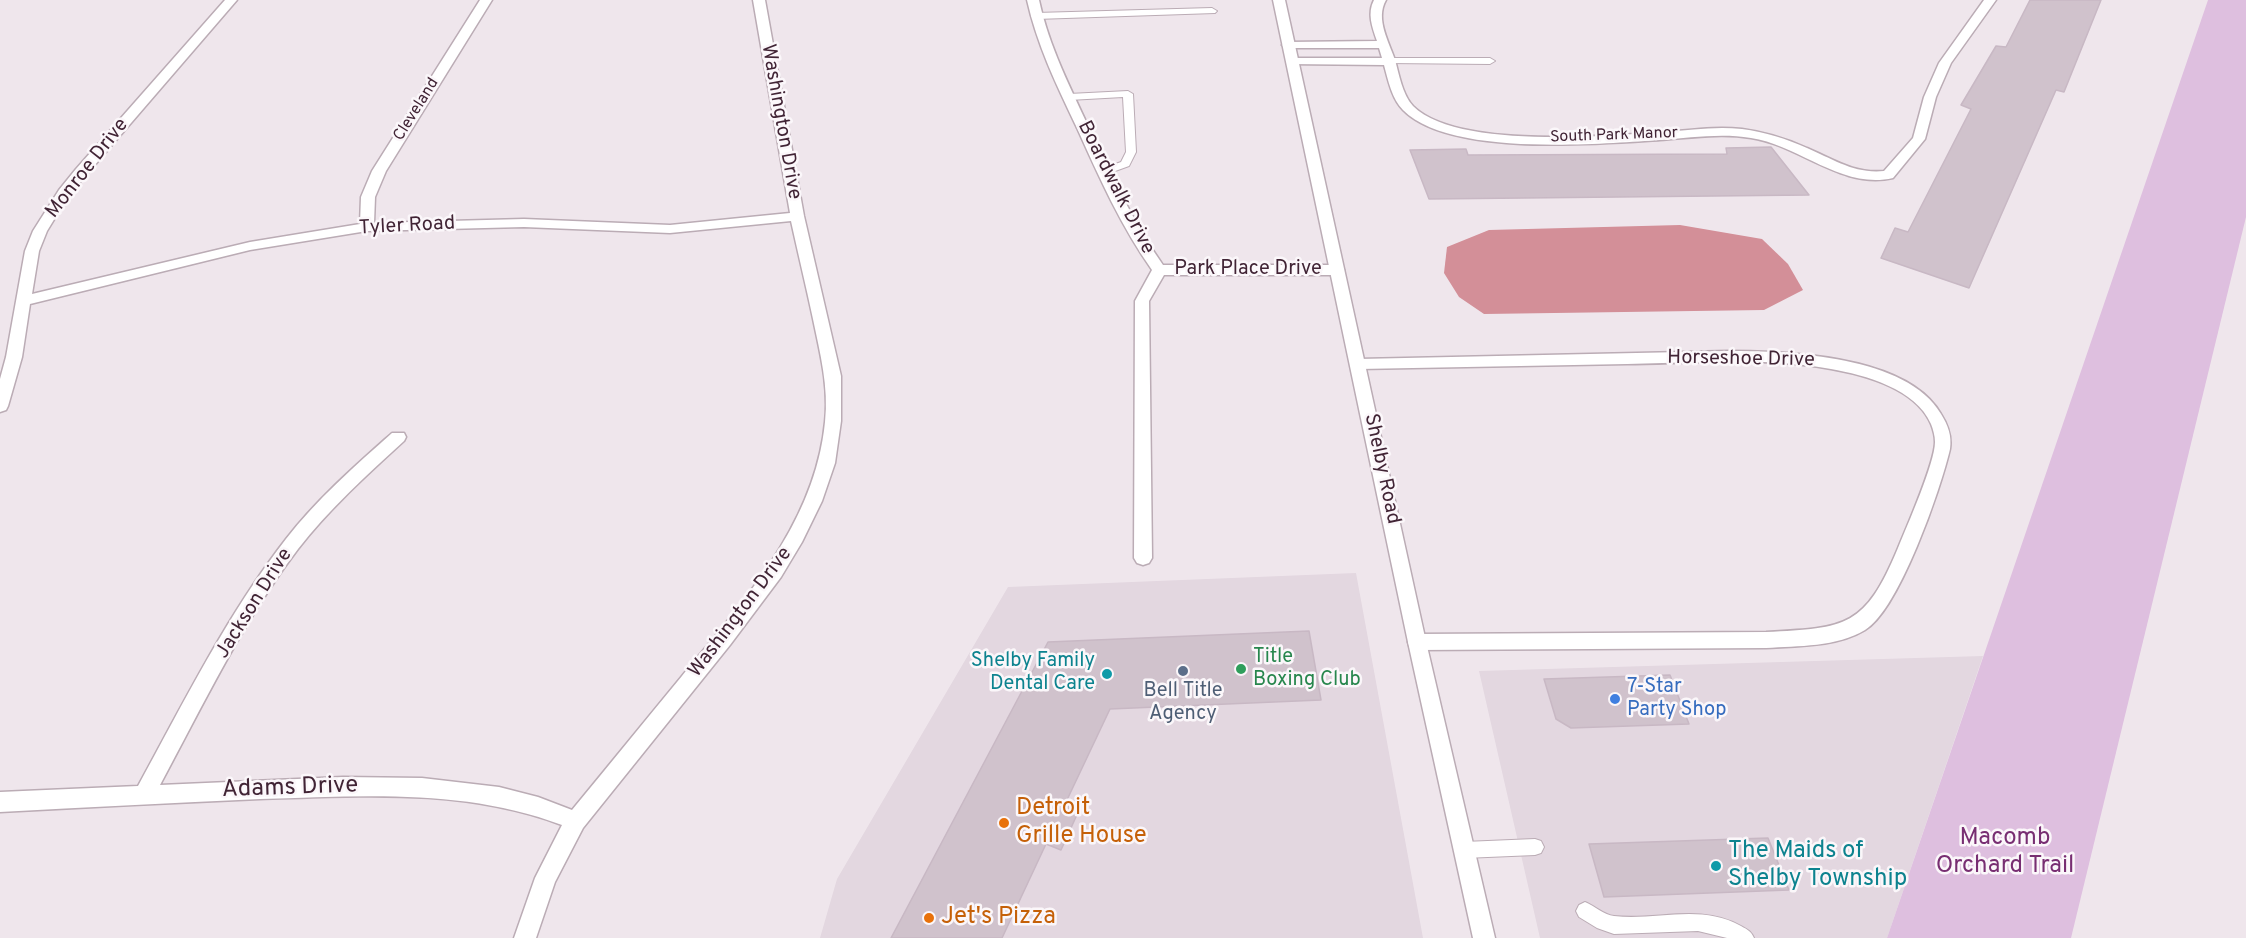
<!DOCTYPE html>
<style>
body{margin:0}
canvas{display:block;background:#efe6ec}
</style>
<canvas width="2246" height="938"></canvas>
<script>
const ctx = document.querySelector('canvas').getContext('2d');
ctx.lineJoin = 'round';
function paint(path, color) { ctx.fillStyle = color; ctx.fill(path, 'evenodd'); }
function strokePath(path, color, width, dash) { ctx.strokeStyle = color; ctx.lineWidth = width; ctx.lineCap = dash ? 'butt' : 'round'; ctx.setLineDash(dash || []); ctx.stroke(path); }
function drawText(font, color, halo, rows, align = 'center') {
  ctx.font = font + ' Overpass,sans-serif'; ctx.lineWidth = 5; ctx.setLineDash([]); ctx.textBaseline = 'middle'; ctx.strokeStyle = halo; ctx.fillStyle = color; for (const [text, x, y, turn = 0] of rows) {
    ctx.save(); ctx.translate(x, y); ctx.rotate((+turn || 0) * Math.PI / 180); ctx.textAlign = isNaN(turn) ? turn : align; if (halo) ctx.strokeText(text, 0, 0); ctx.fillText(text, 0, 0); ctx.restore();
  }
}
const built = new Path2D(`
 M1356,573L1423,938H820L837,879L1008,587Z
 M1983,656L1887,938H1540L1479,671Z`);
const green = new Path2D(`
 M2208,0H2246V217L2071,938H1887Z`);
const water = new Path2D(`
 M1680,225L1762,239L1788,264L1803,290L1764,310L1484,314L1459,297L1444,273L1447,247L1489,230Z`);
const building = new Path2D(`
 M2030,0H2101L2064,92L2056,90L1969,288L1881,258L1895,228L1908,232L1971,109L1961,105L1996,46L2006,47Z
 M1771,147L1809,195L1429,199L1410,150L1466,149L1468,155L1727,154L1726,148Z
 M1309,631L1321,700L1110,709L1066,802L1080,808L1061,850L1046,844L1002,938H891L1048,642Z
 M1670,675L1689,724L1571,728L1556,719L1544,679Z
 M1768,838L1789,890L1604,897L1589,844Z`);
const service = new Path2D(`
 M1212,8L1217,11L1215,13L1036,19L1031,16L1036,13Z
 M1390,58H1490L1495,61L1490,64L1387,63L1385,61Z
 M1128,91L1133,94L1136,152L1129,166L1107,174H1099V170L1121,162L1126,152L1123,97L1069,100L1064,97L1069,94Z
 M1535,839L1541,841L1544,847L1541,853L1535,855L1464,858L1458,856L1455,850L1458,844L1464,842Z
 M1585,902C1595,906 1604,915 1614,916C1657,921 1700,903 1741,926C1748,930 1751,931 1754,938H1727L1698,931L1614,934L1597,928L1579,917L1576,911L1579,905Z`);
const minor = new Path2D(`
 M225,0H237L69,195L47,231L39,251L32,294L250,242L360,224L361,197L372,171L480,0H492L386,171L375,197L374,223L524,219L670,225L790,213L753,0H765L804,216L841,376V421L835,463L822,501L802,542L781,577L730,645L583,828L555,882L536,938H514L535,878L562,825C464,788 362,796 260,799C173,803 87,807 0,812V792L138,786C184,702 227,615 286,539C317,499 355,466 392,433H404L406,437L404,441C367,475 329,509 298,549C243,621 203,705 160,785L343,777L422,778L499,787L538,797L572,810C609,765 645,721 682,676C744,600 815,524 825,422C829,387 820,353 813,319C806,286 798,253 791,221L670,233L524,227L367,231L250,250L30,304L22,357L8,406L6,410L0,412V379L6,357L25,251L33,231L59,190L76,169Z
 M1027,0H1039C1049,47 1071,89 1091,132C1113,178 1134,224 1163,265H1337L1344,270L1337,275H1164L1149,301L1152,558L1149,563L1143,565L1137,563L1134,558L1135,301L1152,270C1121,226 1099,177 1077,128C1057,86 1037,45 1027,0Z
 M1374,0H1386C1375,19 1389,42 1395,60C1399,74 1402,94 1413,106C1456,149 1605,136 1665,132C1691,130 1716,126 1742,129C1765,132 1787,139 1807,148C1833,159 1854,174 1884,171L1913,138L1924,97L1939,63L1984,0H1996L1951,63L1936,97L1925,139L1893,178C1842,190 1799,145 1751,138C1720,133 1690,138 1660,140C1598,144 1449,157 1403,110C1392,99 1388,80 1384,65L1288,64V60L1292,58H1382L1379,48H1288L1282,45L1288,42L1377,41C1372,27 1367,13 1374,0Z
 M1729,351C1789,351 1908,356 1941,414C1948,425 1952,436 1950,449C1941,488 1899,610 1865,630C1837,647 1798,646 1766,648L1417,650L1410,648L1408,642L1410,636L1417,634L1766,632C1847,628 1865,627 1898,548C1907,526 1935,463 1935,442C1935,436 1933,429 1931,424C1916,389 1865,375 1831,369C1764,357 1695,363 1627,364C1538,366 1448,367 1359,369L1354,368L1351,364L1354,360L1359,359Z`);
const tertiary = new Path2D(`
 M1273,0H1285L1426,642L1495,938H1473L1408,642Z`);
const markers = [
 [1241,669,6,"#2e9e5b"],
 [1183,671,6,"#5c6f8a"],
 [1107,674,6,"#0f9aa8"],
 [1615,699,6,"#3f7fe0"],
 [1004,823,6,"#e8710a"],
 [1716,866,6,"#0f9aa8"],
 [929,918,6,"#e8710a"]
];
const farStreetnames = [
 ["Cleveland",417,110,-58],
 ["South Park Manor",1614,136,-2]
];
const streetNames = [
 ["Washington Drive",780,122,80],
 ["Monroe Drive",88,169,-52],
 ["Boardwalk Drive",1115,188,63],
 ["Tyler Road",407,227,-3],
 ["Park Place Drive",1248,270],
 ["Horseshoe Drive",1741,360,1],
 ["Shelby Road",1381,469,78],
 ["Jackson Drive",255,604,-58],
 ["Washington Drive",741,613,-53]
];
const leisureNames = [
 ["Title",1253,658],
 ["Boxing Club",1253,681]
];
const cultureNames = [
 ["Shelby Family",1095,662],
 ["Dental Care",1095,685]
];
const shopNames = [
 ["7-Star",1627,688],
 ["Party Shop",1627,711]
];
const serviceNames = [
 ["Bell Title",1183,692],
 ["Agency",1183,715]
];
const nearStreetnames = [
 ["Adams Drive",290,789,-2]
];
const nearFoodnames = [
 ["Detroit",1016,809],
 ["Grille House",1016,837],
 ["Jet's Pizza",941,918]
];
const nearParknames = [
 ["Macomb",2005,839],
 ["Orchard Trail",2005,867]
];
const nearCulturenames = [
 ["The Maids of",1728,852],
 ["Shelby Township",1728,880]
];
paint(built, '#e3d7e0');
paint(green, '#debfdf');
paint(water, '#d38f98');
paint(building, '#d0c2cc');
strokePath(building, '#c8b8c4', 1.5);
strokePath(service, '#bbacb5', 2);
strokePath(minor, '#bbacb5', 3);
strokePath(tertiary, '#bbacb5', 3);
paint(service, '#fff');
paint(minor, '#fff');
paint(tertiary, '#fff');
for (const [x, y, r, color] of markers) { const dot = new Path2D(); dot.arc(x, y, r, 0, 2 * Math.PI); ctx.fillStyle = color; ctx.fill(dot); strokePath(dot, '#fbf7fa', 2); }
drawText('16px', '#412435', '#fbf7fa', farStreetnames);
drawText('20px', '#412435', '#fbf7fa', streetNames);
drawText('20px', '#27864d', '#fbf7fa', leisureNames, 'left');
drawText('20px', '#0d838f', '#fbf7fa', cultureNames, 'right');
drawText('20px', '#366cbe', '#fbf7fa', shopNames, 'left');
drawText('20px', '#4e5e75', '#fbf7fa', serviceNames);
drawText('24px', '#412435', '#fbf7fa', nearStreetnames);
drawText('24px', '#c56008', '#fbf7fa', nearFoodnames, 'left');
drawText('24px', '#782e72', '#fbf7fa', nearParknames);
drawText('24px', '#0d838f', '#fbf7fa', nearCulturenames, 'left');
</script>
